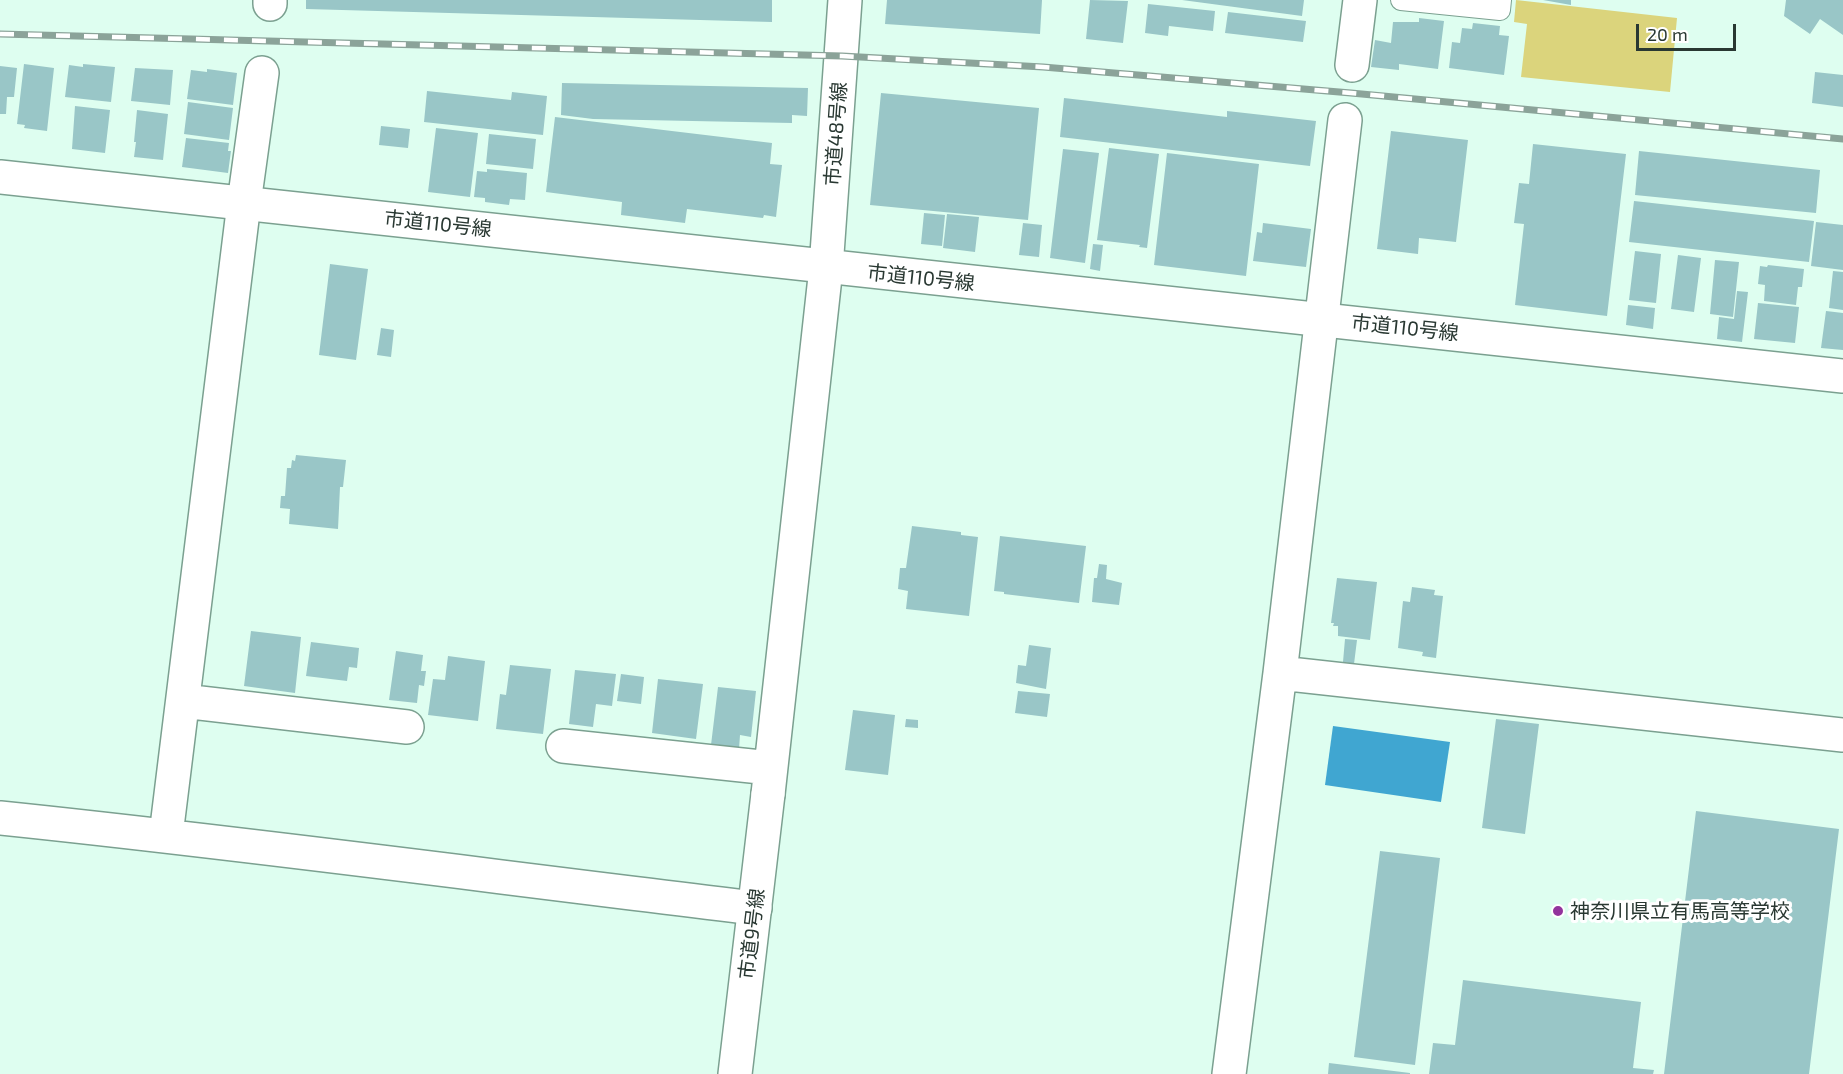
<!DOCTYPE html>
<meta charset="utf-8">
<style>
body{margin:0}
#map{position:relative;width:1843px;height:1074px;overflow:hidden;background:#defef0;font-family:"Exo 2",sans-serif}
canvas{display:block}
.scale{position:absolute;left:1636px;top:24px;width:100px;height:27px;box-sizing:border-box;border:3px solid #293832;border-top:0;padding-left:8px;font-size:18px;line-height:21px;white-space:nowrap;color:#293832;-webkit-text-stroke:4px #fff;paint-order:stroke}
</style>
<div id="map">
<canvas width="1843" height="1074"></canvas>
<div class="scale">20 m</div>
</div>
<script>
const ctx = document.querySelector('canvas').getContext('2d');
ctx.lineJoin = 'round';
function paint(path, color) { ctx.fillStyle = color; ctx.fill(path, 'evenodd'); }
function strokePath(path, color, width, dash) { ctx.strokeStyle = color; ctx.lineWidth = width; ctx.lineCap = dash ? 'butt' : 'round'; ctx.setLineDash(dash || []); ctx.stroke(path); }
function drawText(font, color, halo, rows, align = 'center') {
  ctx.font = font + ' "Exo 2","Noto Sans JP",sans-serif'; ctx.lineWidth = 6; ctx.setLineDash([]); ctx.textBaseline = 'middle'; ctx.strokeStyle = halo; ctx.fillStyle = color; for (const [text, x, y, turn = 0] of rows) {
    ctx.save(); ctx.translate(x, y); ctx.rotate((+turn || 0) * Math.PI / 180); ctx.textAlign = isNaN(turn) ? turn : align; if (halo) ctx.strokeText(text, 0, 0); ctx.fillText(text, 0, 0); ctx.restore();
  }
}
const green = new Path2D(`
 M1516,0L1677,18L1670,92L1521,77L1527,24L1514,22Z`);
const water = new Path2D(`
 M1333,726L1450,742L1441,802L1325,785Z`);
const building = new Path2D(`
 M306,0H772V22L306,9Z
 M887,0H1042L1040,34L885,24Z
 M1090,0L1128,1L1123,43L1086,39Z
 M1182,0H1304L1302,16Z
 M1543,0H1571V5Z
 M1786,0H1843V35L1820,19L1810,34L1784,16Z
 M1148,4L1215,11L1213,31L1169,26L1168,36L1145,33Z
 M1228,12L1306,21L1303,42L1225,33Z
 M1419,18L1444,21L1438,69L1399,64V70L1371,67L1375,40L1391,43L1393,22H1419Z
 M1473,23L1500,26L1499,35L1509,36L1504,75L1449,68L1452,42L1460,43L1462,28L1472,29Z
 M24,64L54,68L47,131L24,128L25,125L17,124Z
 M83,64L115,67L111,102L65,97L69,65L83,67Z
 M0,66L17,68L14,97H7L6,114H0Z
 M135,68L173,70L170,105L131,101Z
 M207,69L237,73L233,105L187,99L191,70L207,72Z
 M1815,72L1843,75V107L1812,103Z
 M562,83L808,88L807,116L792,115V123L593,119L561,115Z
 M427,91L511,100L512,92L547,96L543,135L424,122Z
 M881,93L1039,108L1028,220L870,205Z
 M1064,98L1227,117V111L1316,121L1310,166L1060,137Z
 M188,102L233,108L229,140L184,134Z
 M75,106L110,110L105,153L72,149Z
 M137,110L168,114L163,160L134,157L136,142H134Z
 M555,117L772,143L770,164L782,165L776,217L764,215L763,218L687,209L685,223L621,215L622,202L546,192Z
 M381,126L410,129L408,148L379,145Z
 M436,128L478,133L470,197L428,192Z
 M1391,131L1468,140L1456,242L1419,238L1418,254L1377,249Z
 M489,134L536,139L533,169L486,164Z
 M186,138L229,143L228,151H231L228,173L182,167Z
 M1533,144L1626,154L1607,316L1515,305L1524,224L1514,223L1519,183L1529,184Z
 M1109,148L1159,154L1147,248L1139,247L1140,245L1097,240Z
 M1063,149L1099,153L1085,263L1050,258Z
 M1639,151L1820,170L1816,213L1635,195Z
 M1167,153L1259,164L1246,276L1154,265Z
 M487,169L527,173L525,200L510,199L509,205L485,202V198L474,197L477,171L487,172Z
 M1634,201L1814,221L1809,262L1629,242Z
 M924,213L945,215L942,246L921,244Z
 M947,214L979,217L975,252L943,248Z
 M1816,222L1843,225V270L1811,266Z
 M1023,223L1042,225L1039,257L1019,255Z
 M1263,223L1311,229L1306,267L1253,261L1257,232L1262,233Z
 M1093,244L1103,245L1100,271L1090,269Z
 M1635,251L1661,254L1656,303L1629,300Z
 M1678,255L1701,258L1694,312L1671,309Z
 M1715,260L1739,262L1733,317L1710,314Z
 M330,264L368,269L356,360L319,355Z
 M1768,265L1804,269L1802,287H1798L1796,305L1764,301L1765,285L1758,284L1760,266L1767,267Z
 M1833,271L1843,272V310L1829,308Z
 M1737,291L1748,292L1742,342L1717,339L1719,317L1734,319Z
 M1758,303L1799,307L1795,343L1754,339Z
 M1628,305L1655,308L1653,329L1626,325Z
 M1826,311L1843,313V350L1821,348Z
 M381,328L394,330L391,357L377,355Z
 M296,455L346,460L343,487H340L338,529L289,524L290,509L280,508L281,496H285L287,468H291L292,460L295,461Z
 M912,526L961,532V535L978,537L969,616L906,609L908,591L898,589L900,568H906Z
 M1000,536L1086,546L1079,603L1004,594V592L994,591Z
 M1099,564L1107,565L1106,579L1122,583L1119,605L1092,602L1094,578H1097Z
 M1337,578L1377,582L1370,640L1338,636V626H1333L1334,623H1331Z
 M1412,587L1435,590L1434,595L1443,596L1436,658L1422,656L1423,652L1398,648L1403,601L1410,602Z
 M251,631L301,637L295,693L244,686Z
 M1345,639L1357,640L1354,664L1343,662Z
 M311,642L359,648L357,668L349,667L347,681L306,676Z
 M1029,645L1051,648L1046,689L1016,683L1018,665L1026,666Z
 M396,651L423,655L421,671H426L424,686L419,685L417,703L389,700Z
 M448,656L485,661L478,721L428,715L433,679L445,680Z
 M510,665L551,669L543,734L496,729L500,694L506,695Z
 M575,670L616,674L612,706L596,704L593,727L569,724Z
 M621,674L644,677L641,704L617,701Z
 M658,679L703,684L696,739L652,733Z
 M718,687L756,691L751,737L740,735L739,749L711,745Z
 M1018,691L1050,694L1047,717L1015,713Z
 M853,710L895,715L888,775L845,770Z
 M906,719L918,720V728L905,727Z
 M1496,719L1539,724L1525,834L1482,828Z
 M1696,811L1839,829L1809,1074H1664Z
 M1380,851L1440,858L1415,1065L1354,1057Z
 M1463,980L1641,1002L1633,1068L1654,1070L1653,1074H1429L1433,1043L1455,1045Z
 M1329,1063L1410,1073V1074H1328Z`);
const service = new Path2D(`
 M1401,0L1500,10L1501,0`);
const minor = new Path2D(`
 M270,4V0
 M1352,65L1360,0
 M1280,673L1843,735
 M183,701L407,727
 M563,746L770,768
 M768,794L826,268
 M0,818C252,844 503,878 755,908
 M166,835L244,203L262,73
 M1229,1074L1280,673L1345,120`);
const tertiary = new Path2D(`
 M0,177L1843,376
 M826,268L845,0
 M735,1074L768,794`);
const rail = new Path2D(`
 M0,34L842,56L1043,67L1351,93L1843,139`);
const markers = [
 [1558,911,6,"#93349d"]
];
const streetNames = [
 ["市道48号線",836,134,-86],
 ["市道110号線",438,224,6],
 ["市道110号線",921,278,6],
 ["市道110号線",1405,328,6],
 ["市道9号線",752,934,-83]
];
const poiNames = [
 ["神奈川県立有馬高等学校",1570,911]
];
paint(green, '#dbd47c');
paint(water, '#40a6d1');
paint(building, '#99c6c7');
strokePath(service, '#7ba090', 22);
strokePath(minor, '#7ba090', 36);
strokePath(tertiary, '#7ba090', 36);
strokePath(service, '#fff', 20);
strokePath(minor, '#fff', 33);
strokePath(tertiary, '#fff', 33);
strokePath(rail, '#8ba399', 7);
strokePath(rail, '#fff', 4.5, [14]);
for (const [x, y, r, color] of markers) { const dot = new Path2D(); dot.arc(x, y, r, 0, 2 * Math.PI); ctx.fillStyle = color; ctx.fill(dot); strokePath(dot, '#fff', 2); }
drawText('20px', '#293832', '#fff', streetNames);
drawText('20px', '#293832', '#fff', poiNames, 'left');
</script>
